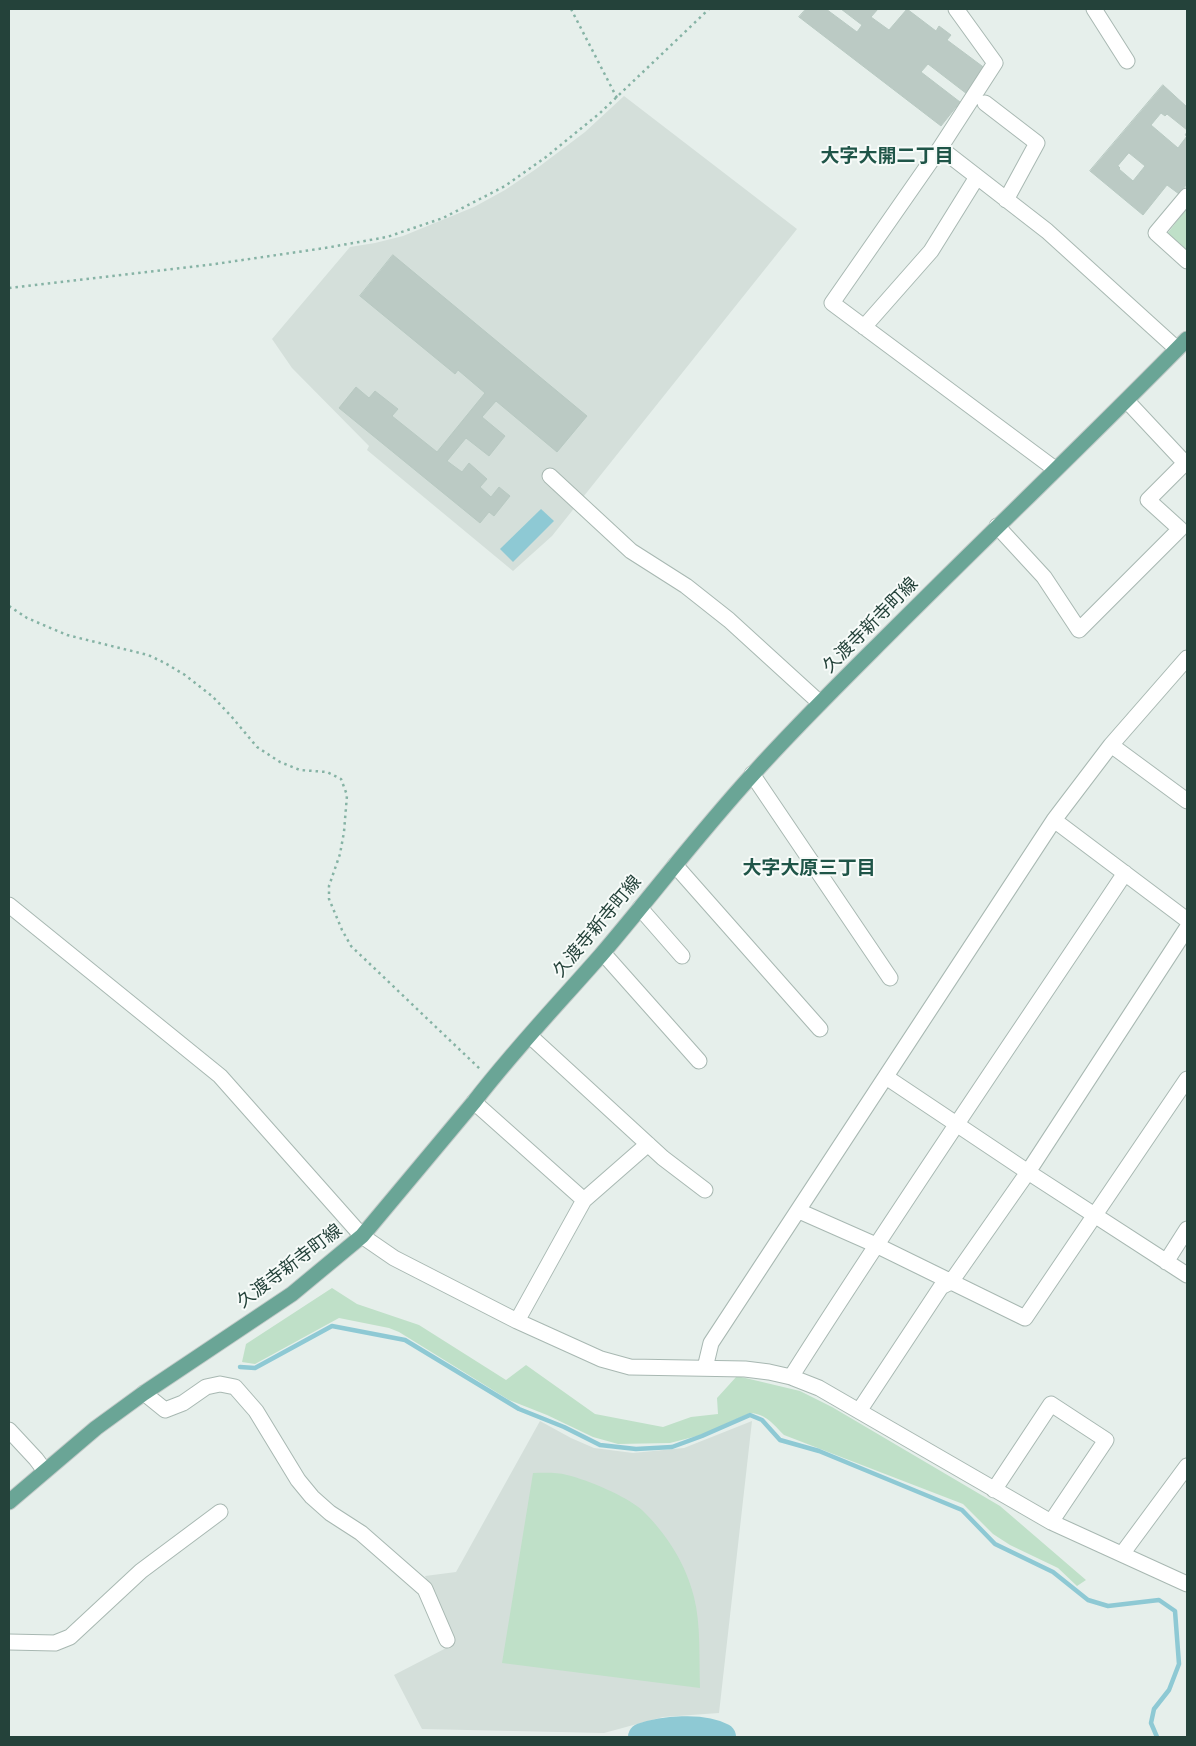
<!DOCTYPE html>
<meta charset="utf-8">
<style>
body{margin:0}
#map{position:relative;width:1196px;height:1746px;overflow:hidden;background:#e6efeb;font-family:"Sofia Sans Condensed",sans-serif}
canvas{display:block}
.frame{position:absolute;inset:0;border:10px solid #24423a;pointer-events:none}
</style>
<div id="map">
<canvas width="1196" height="1746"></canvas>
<div class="frame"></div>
</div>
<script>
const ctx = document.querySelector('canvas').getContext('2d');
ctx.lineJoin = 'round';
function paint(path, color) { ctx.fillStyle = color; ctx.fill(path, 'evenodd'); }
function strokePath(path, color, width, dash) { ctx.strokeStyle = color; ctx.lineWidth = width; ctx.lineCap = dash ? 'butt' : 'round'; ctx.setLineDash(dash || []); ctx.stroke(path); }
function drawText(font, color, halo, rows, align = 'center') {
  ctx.font = font + ' "Sofia Sans Condensed","Noto Sans JP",sans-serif'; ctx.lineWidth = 4; ctx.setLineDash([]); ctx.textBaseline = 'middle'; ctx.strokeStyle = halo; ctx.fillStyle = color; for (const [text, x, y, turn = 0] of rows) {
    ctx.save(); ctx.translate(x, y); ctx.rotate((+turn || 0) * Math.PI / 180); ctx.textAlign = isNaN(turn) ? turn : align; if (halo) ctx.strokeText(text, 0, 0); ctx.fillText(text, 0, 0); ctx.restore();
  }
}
const built = new Path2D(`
 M624,96L797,229L552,536L513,571L367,450L369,446L292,368L272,339L350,247L375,243L403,236L474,207L505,190L536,169L585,132Z
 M540,1421L571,1438L594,1448L633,1453L684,1448L752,1421L719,1713L663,1717L604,1733L422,1729L394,1675L452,1645L425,1576L456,1572Z`);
const green = new Path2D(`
 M1187,208V252L1167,234Z
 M332,1288L357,1304L419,1325L506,1380L526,1365L595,1414L663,1427L691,1417L718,1414L717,1398L737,1376L800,1391L832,1407L1000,1506L1086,1580L1077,1586L1058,1568L1010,1545L993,1534L963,1504L784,1435C773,1424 766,1414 750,1413L701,1435L670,1443L618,1444L593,1437L547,1415L509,1400L399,1332L389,1328L339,1318L255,1364L242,1362L246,1344Z
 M533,1473C543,1473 556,1472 567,1475C588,1480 626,1496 642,1510C666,1533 686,1564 694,1597C701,1624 699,1660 700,1688L502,1663Z`);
const water = new Path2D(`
 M541,509L554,521L513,562L500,549Z`);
const stream = new Path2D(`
 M240,1367L255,1368L332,1326L405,1340L519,1409L564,1427L600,1445L636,1449L672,1447L702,1436L750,1415L762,1420L780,1440L819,1451L962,1510L995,1544L1053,1572L1088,1600L1108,1606L1159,1600L1175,1611L1179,1664L1169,1690L1154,1709L1151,1723L1157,1737`);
const river = new Path2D(`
 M642,1737C663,1730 702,1726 722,1737`);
const building = new Path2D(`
 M806,9H826L857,32L862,25L841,9H878L871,17L889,30L907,9L936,31L939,26L951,35L947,40L986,69L967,94L928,64L921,72L960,102L941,126L799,17Z
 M1163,85L1187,107V130L1167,114L1165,116L1161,113L1151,125L1178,148L1187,136L1185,135L1187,132V184L1179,194L1167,185L1143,215L1090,171ZM1129,153L1145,166L1133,181L1119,169L1120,168L1118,166Z
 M393,255L587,416L557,452L496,401L482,417L505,436L489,456L466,438L447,461L462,472L469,463L487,479L480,487L491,497L499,487L510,496L494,516L489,512L480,523L339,408L356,387L369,398L375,391L398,409L392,416L437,452L485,393L458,370L455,374L360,296Z`);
const path = new Path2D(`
 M571,9L617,98
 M9,288L215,264L325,248L387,237L443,218L505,186L546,157L600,113L709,9
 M9,606L27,618L67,635L148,655L165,663L185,675L212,696L231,716L257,747L280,762L300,770L327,772L341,779L347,795L344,832L340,854L329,886V899L342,930L351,946L481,1070`);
const minor = new Path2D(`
 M1094,9L1127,61
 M985,103L1037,143L1006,200
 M940,148L995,63L956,9
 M1187,196L1156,233L1187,261
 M864,327L931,251L977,177
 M1055,469L832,303L940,148L1047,231L1177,349
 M550,476L631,551L686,586L729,620L820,703
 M997,526L1044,577L1079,630L1180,529L1148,500L1185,463L1127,401
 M1111,745L1187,801
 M752,774L890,978
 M1054,820L1187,920
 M675,865L820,1029
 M9,905L220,1076L362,1236L394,1258L517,1321L601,1359L630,1367L745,1369L769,1372L791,1377L819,1388L1051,1522L1187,1584
 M640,908L682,956
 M603,953L699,1061
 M530,1036L663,1158L705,1190
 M886,1077L1028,1172L1187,1275
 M474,1102L584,1200L517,1321
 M584,1200L648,1144
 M799,1211L876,1245L1025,1318L1187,1079
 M1166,1262L1187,1229
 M705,1368L711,1343L1054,820L1111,745L1187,658
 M791,1377C899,1207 1013,1041 1125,873
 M144,1393L165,1410L183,1403L206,1387L220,1384L235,1387L256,1411L298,1480L312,1497L330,1513L361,1533L425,1589L447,1640
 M859,1411L941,1287L951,1282L1028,1172L1187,928
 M9,1430L36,1459L45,1471
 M994,1490L1051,1404L1106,1440L1051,1522
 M1122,1554L1187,1466
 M9,1642L55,1643L70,1637L141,1571L220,1512`);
const major = new Path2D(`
 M9,1502L96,1428L144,1393L292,1294L362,1236L474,1102C513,1051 558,1004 601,955C652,895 700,832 753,774C797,725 845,678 892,631C990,533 1090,438 1187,339`);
const streetNames = [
 ["久渡寺新寺町線",871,626,-45],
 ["久渡寺新寺町線",598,927,-50],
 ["久渡寺新寺町線",290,1267,-37]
];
const neighbourhoodNames = [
 ["大字大開二丁目",887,157],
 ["大字大原三丁目",809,869]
];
paint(built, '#d4dfda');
paint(green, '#bfe0c8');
paint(water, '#8ec9d4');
strokePath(stream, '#8ec9d4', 4.5);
strokePath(river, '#8ec9d4', 28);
paint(building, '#bbcac4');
strokePath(building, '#b8c9c2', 1);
strokePath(minor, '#a8b8b2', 17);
strokePath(major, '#c2cac8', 17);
strokePath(path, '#86b3a5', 2.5, [2.5, 4]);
strokePath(minor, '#fff', 15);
strokePath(major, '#6aa596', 15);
drawText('18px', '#24423a', '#f7fbf9', streetNames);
drawText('bold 19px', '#1f5548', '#f7fbf9', neighbourhoodNames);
</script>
